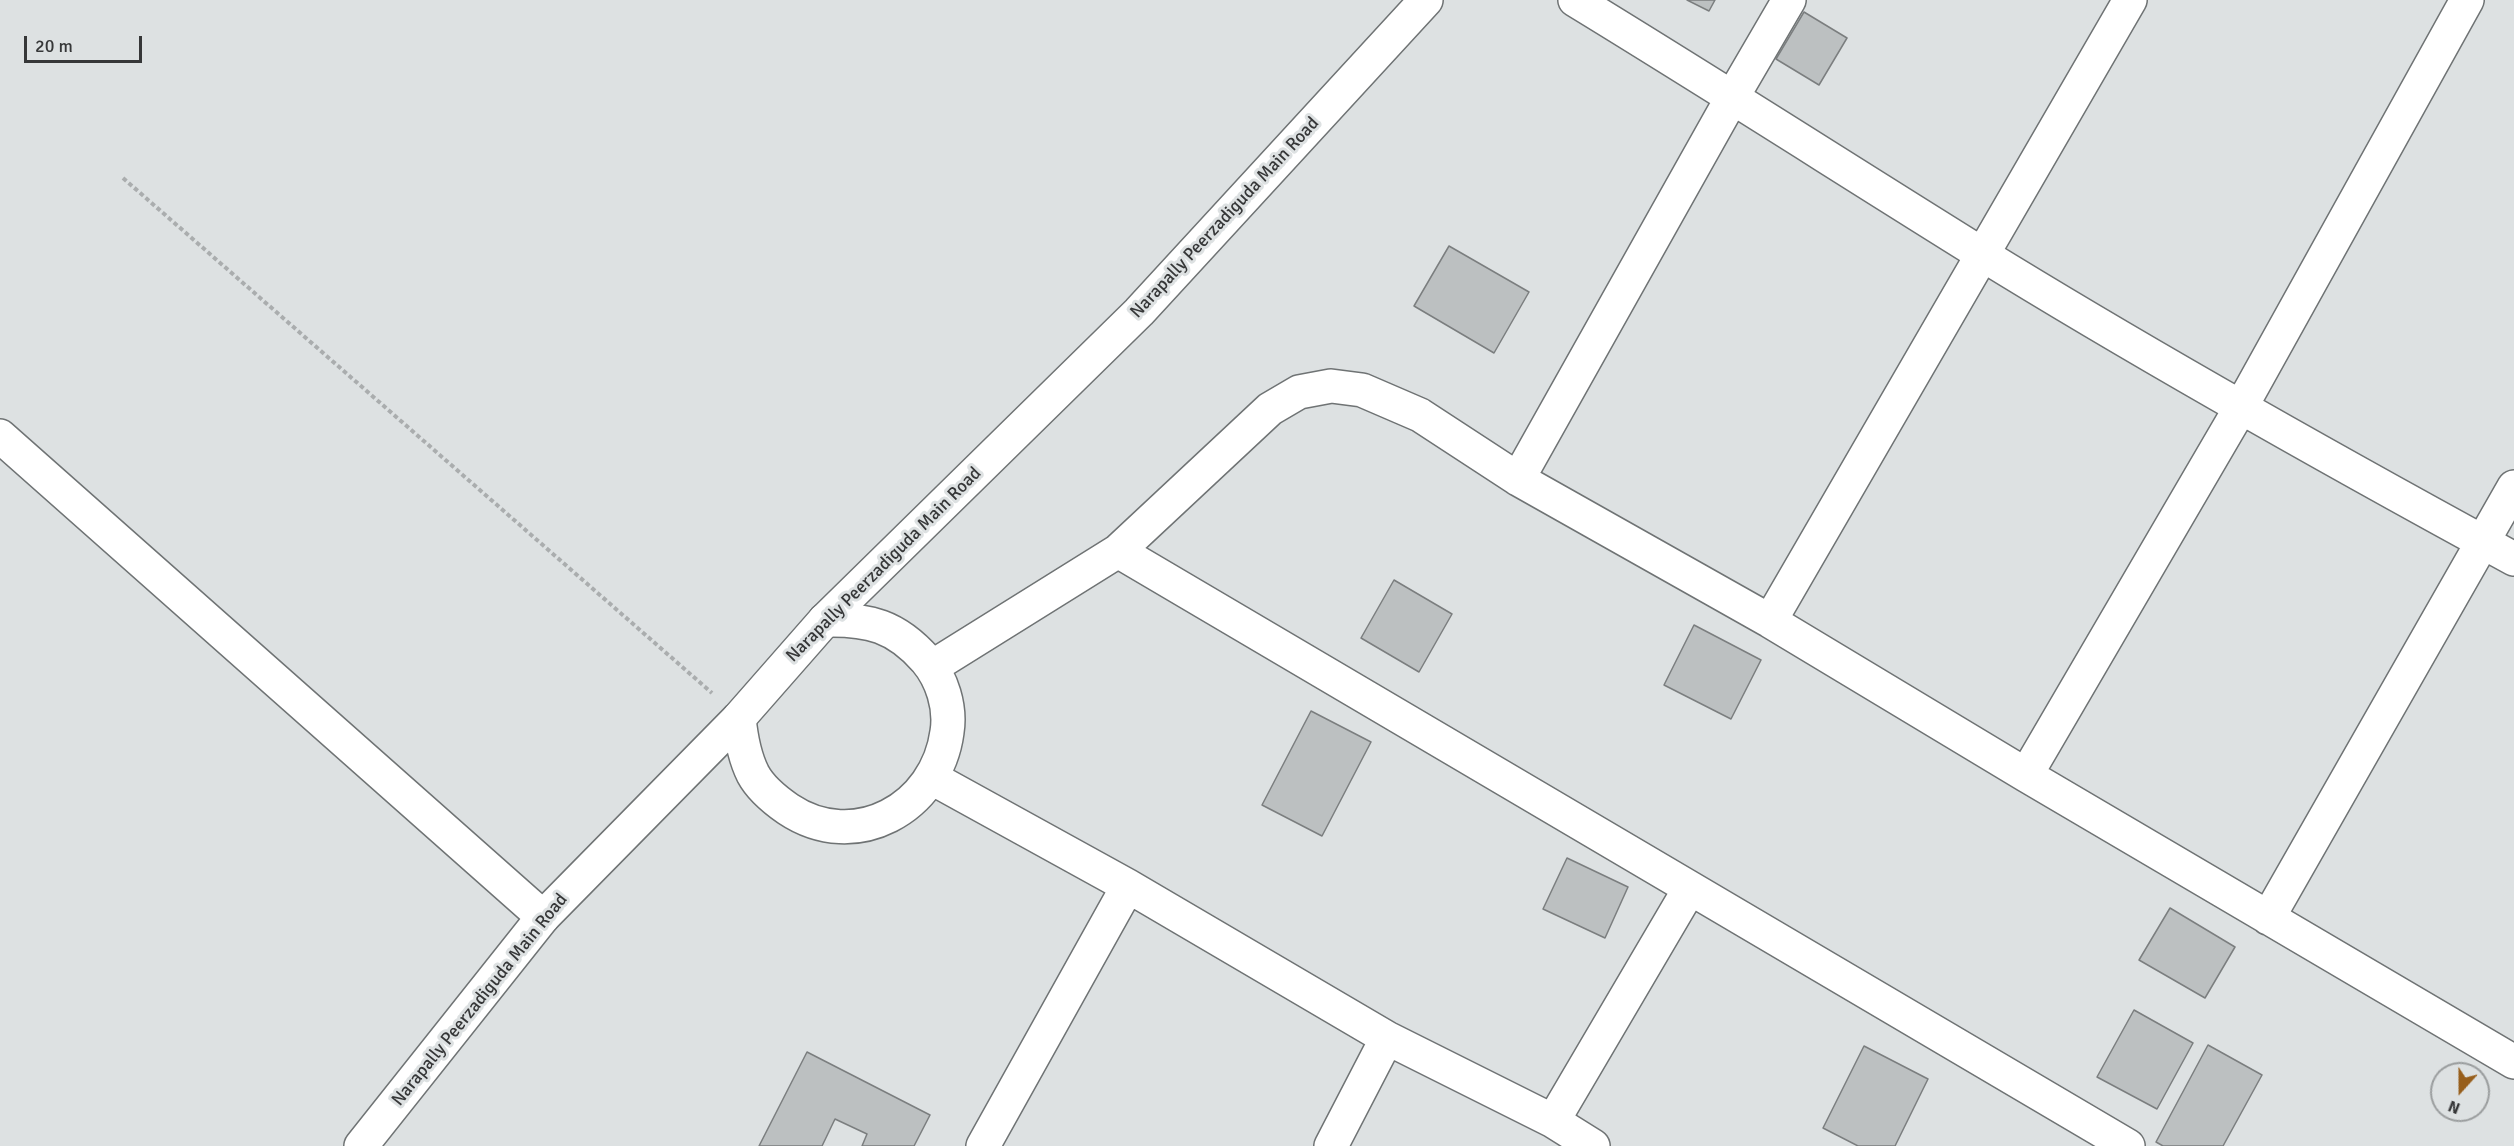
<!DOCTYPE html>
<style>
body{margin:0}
#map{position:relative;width:2514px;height:1146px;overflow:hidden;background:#dde1e2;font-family:Signika,sans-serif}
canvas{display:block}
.north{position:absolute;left:2430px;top:1062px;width:60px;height:60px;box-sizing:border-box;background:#dde1e2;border:2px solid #9a9d9e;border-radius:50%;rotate:201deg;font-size:16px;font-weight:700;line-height:24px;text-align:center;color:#363738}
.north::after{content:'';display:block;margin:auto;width:21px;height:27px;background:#975e1b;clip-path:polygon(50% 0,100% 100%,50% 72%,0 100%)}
.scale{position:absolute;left:24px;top:36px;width:118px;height:27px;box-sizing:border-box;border:3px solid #363738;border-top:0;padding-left:8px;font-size:18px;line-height:21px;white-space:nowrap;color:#363738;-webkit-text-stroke:4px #dde1e2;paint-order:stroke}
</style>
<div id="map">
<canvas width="2514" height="1146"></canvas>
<div class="north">N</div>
<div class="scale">20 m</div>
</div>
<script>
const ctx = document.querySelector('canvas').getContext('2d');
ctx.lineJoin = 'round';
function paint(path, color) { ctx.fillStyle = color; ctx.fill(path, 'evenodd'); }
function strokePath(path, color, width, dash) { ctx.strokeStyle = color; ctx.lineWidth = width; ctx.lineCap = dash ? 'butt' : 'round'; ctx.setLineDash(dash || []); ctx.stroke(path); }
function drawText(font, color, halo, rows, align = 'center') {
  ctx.font = font + ' Signika,sans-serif'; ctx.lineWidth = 6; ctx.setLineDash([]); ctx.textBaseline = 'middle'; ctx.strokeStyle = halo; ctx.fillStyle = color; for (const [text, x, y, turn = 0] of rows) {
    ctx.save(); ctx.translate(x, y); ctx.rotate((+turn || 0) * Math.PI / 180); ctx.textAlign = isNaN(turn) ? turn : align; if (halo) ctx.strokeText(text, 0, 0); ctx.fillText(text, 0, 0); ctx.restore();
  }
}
const building = new Path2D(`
 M1687,0H1715L1709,11Z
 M1804,12L1847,38L1819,85L1776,59Z
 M1449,246L1529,292L1494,353L1414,306Z
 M1394,580L1452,614L1419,672L1361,638Z
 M1694,625L1761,660L1731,719L1664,685Z
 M1311,711L1371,742L1322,836L1262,805Z
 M1567,858L1628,887L1605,938L1543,909Z
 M2170,908L2235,947L2205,998L2139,960Z
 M2134,1010L2193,1043L2157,1109L2097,1077Z
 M2208,1045L2262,1075L2223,1146H2163L2156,1142Z
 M1864,1046L1928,1079L1895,1146H1858L1823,1128Z
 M807,1052L930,1115L914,1146H862L867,1134L835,1119L822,1146H759Z`);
const path = new Path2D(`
 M123,178L712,693`);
const minor = new Path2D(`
 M1575,0C1711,83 1845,169 1980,253C2155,361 2334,461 2514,559
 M0,436L543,917
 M1518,479L1733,96L1789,0
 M1118,551L2128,1146
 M1770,621L2130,0
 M932,667L1118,551L1270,409L1299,392L1331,386L1362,390L1420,415L1518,479L1770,621L2026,775L2514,1062
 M739,718C741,738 744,756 753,774C761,789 775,800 788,809C855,854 937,808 947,732C951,707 942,679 926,660C896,626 869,619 825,620
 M2026,775L2241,407L2467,0
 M932,778L1128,886L1387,1038L1553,1121L1593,1146
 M2268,918L2514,487
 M1553,1121L1690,888
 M983,1146L1128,886
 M1331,1146L1387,1038`);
const tertiary = new Path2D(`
 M361,1146L543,917L739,718L825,620L1139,312L1426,0`);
const streetNames = [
 ["Narapally Peerzadiguda Main Road",1225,218,-47],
 ["Narapally Peerzadiguda Main Road",884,565,-45],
 ["Narapally Peerzadiguda Main Road",480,1000,-51]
];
paint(building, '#bcc0c1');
strokePath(building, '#7b7e7f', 1.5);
strokePath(minor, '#6f7374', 36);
strokePath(tertiary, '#6f7374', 36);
strokePath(path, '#aaadae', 4, [4.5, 3]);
strokePath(minor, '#fff', 33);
strokePath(tertiary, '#fff', 33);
drawText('18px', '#363738', '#dde1e2', streetNames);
</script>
